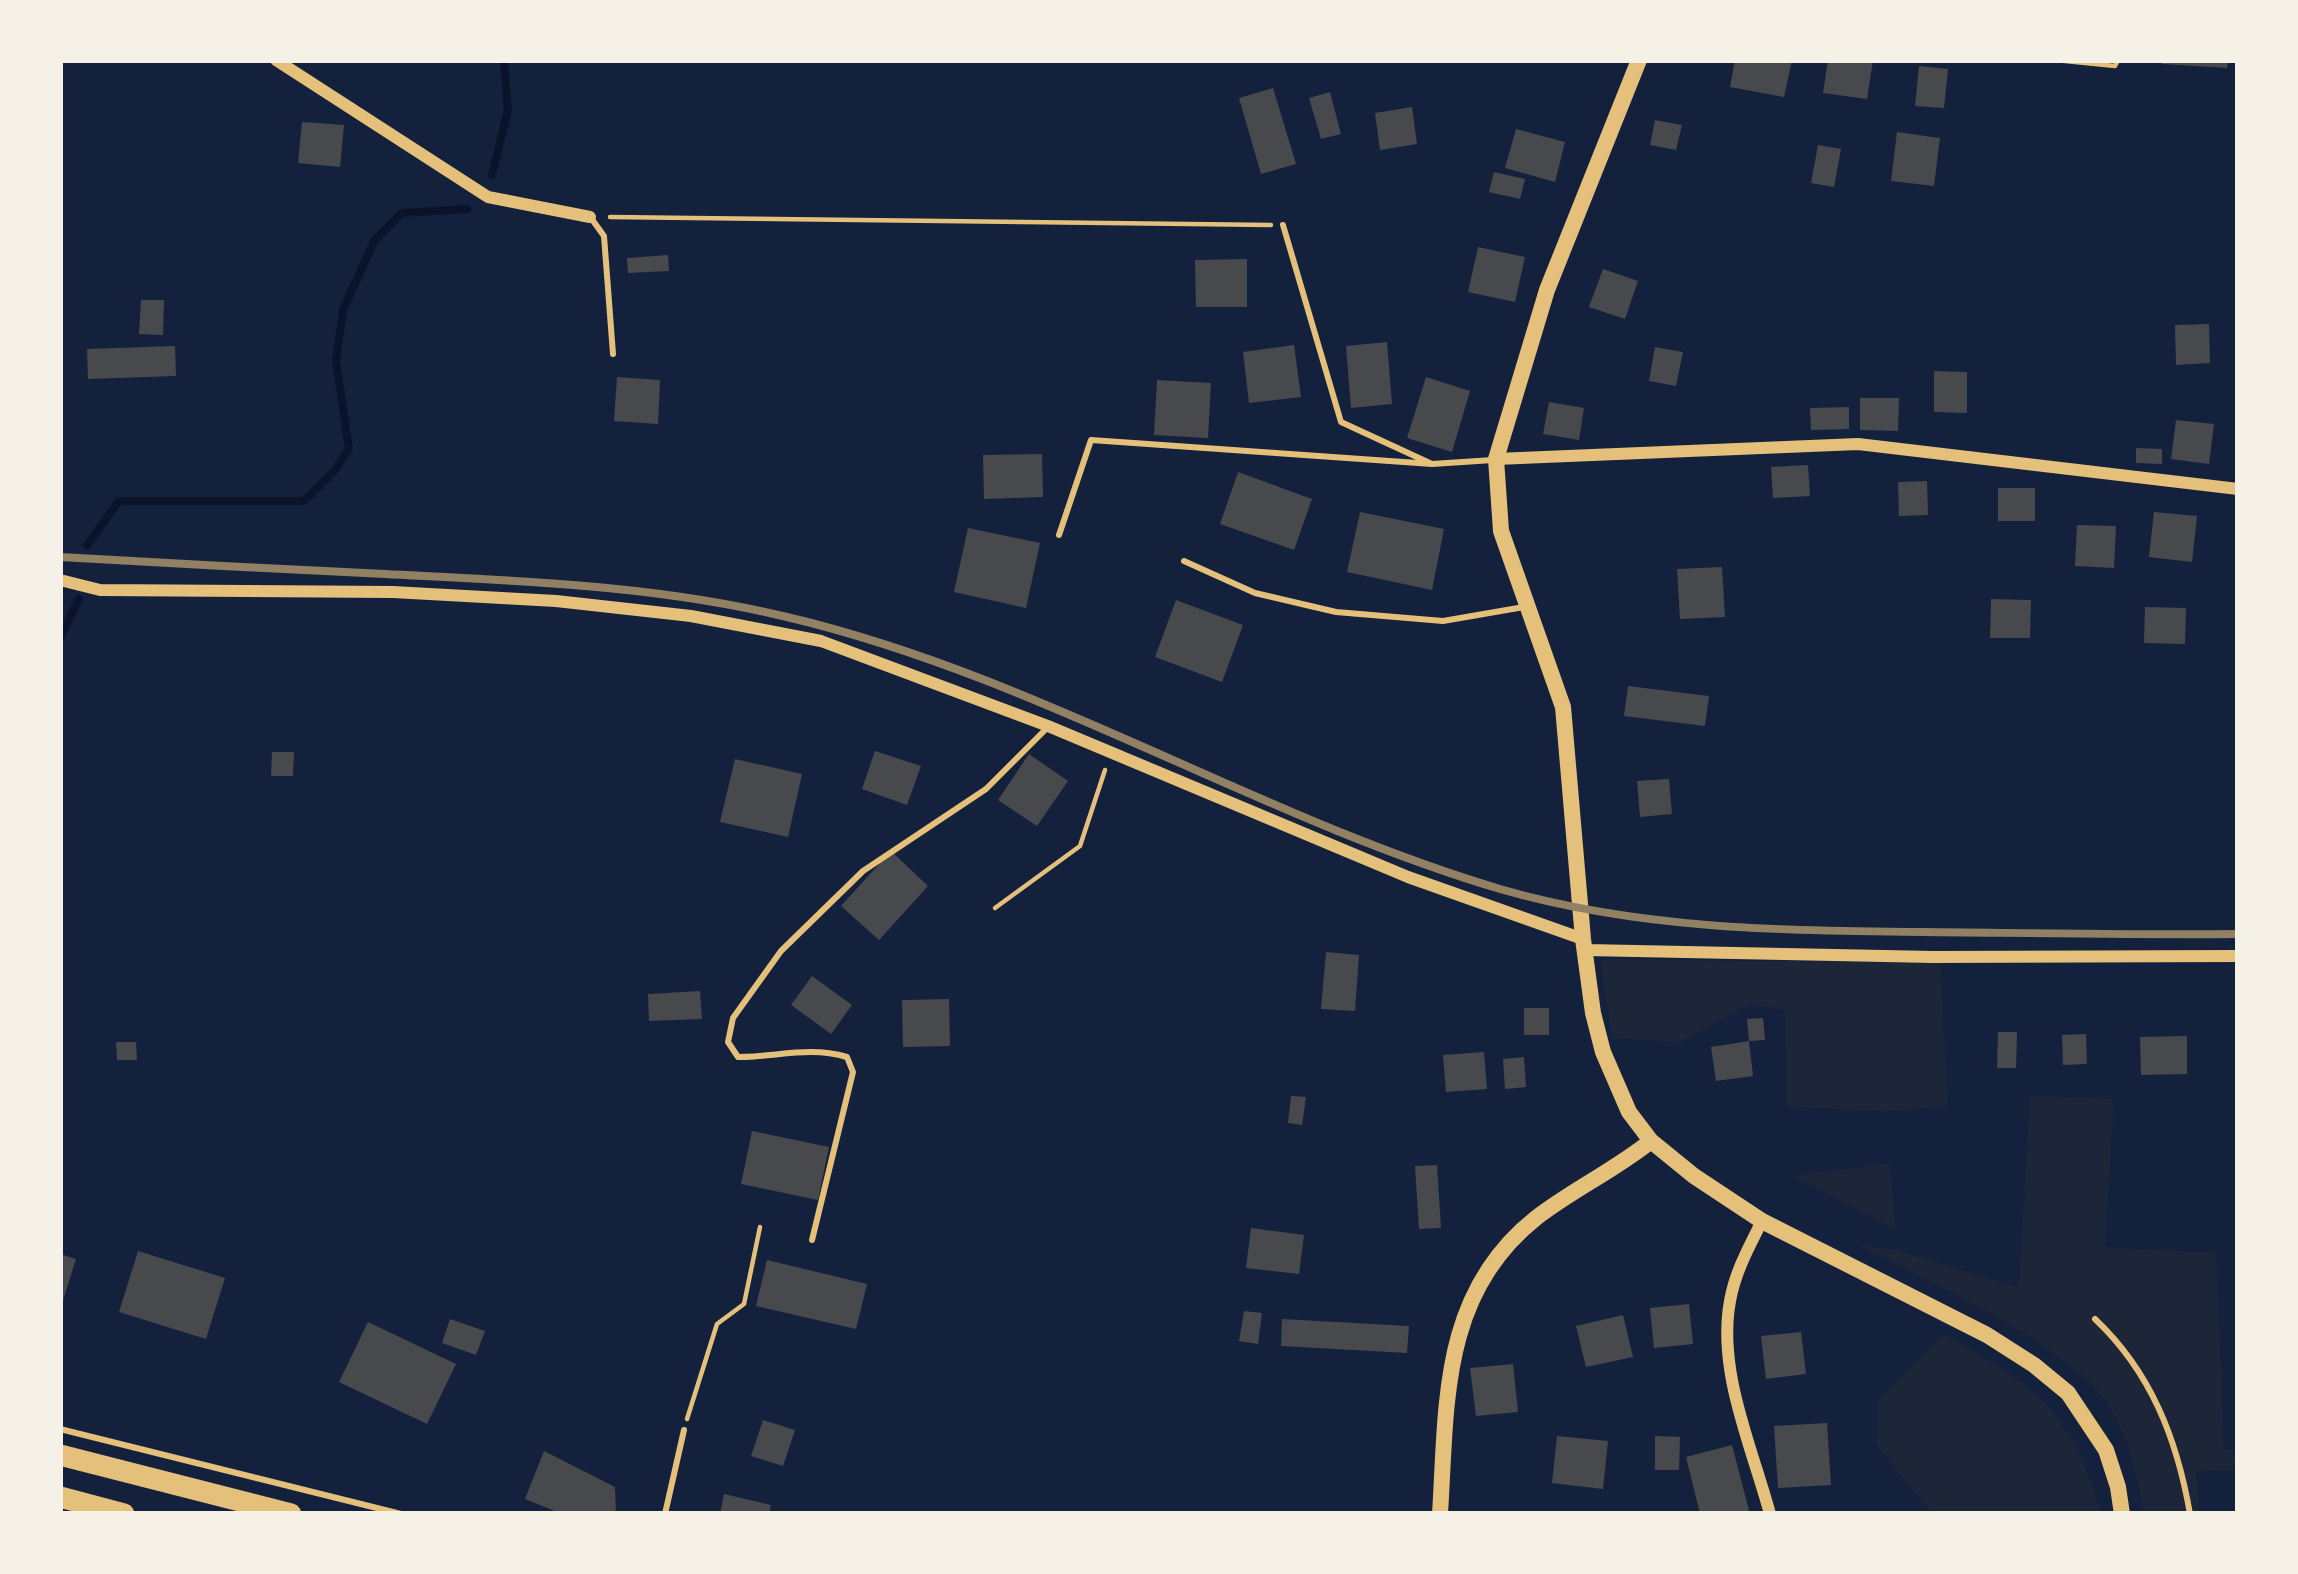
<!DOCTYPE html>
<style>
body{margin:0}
#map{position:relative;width:2298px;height:1574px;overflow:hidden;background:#14213d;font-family:Helvetica,sans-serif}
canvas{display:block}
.frame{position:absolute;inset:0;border:63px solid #f6f1e7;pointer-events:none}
</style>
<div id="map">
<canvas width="2298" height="1574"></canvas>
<div class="frame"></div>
</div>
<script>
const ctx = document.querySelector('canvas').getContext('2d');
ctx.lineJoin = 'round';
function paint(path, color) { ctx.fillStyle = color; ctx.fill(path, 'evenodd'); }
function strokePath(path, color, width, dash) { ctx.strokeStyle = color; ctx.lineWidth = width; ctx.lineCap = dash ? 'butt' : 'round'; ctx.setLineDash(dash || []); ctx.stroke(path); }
const green = new Path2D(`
 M1605,959L1940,963L1948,1105L1887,1112L1787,1106L1785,1010L1749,1004L1679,1043L1612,1038L1601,963Z
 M2030,1095L2114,1099L2105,1247L2216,1253L2224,1448L2238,1450V1470L2196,1472L2200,1514H2144C2137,1477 2128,1433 2106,1401C2062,1340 1926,1281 1858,1244L1896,1250L2019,1288Z
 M1890,1163L1895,1229L1793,1176Z
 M1944,1334C2036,1389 2071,1406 2101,1514H1932L1877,1445L1878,1400Z`);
const stream = new Path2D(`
 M492,175L508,110L504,60
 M87,545L119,501H304L334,471L349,449L336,361L343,310L374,241L402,213L467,209
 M60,638L79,599`);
const building = new Path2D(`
 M1735,60H1792L1784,97L1730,87Z
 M1828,60H1873L1867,99L1823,93Z
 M2162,60H2228L2227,68L2162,64Z
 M1919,66L1948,69L1944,108L1915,106Z
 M1273,88L1296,164L1261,174L1239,98Z
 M1330,92L1341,134L1321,139L1309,98Z
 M1412,107L1417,144L1380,150L1375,113Z
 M1655,120L1682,125L1676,150L1650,145Z
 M302,122L344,125L340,167L298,163Z
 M1516,129L1565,142L1555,182L1505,168Z
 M1897,132L1940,138L1934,186L1891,181Z
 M1818,145L1841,149L1834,187L1811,183Z
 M1494,172L1525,179L1520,199L1489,192Z
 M1478,247L1525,257L1515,302L1468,292Z
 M668,255L669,271L628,273L627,258Z
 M1247,259V307H1196L1195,260Z
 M1603,269L1638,281L1625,319L1589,307Z
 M141,300H164L163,335L139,334Z
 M2209,324L2210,363L2176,365L2175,325Z
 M1387,342L1392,404L1351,408L1346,346Z
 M1294,345L1301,397L1249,403L1243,352Z
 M175,346L176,376L88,379L87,349Z
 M1655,347L1683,352L1676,386L1649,381Z
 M1934,371L1967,372V413L1934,412Z
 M617,377L660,380L658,424L614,421Z
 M1426,377L1470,391L1452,452L1407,438Z
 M1157,380L1211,383L1208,438L1154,435Z
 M1860,398H1899L1898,431L1860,430Z
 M1549,402L1584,408L1579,440L1543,434Z
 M1849,407V429L1811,430L1810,408Z
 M2176,420L2214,424L2209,464L2171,459Z
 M2136,448L2162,449V464L2136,463Z
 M1042,454L1043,497L984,499L983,455Z
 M1808,465L1810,496L1773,498L1771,467Z
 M1238,472L1312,499L1294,550L1220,524Z
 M1927,481L1928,515L1899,516L1898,482Z
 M1998,488H2035V521H1998Z
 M1360,512L1444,529L1432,590L1347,572Z
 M2154,512L2197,516L2192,562L2149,557Z
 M2077,525L2116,526L2114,568L2075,566Z
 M968,528L1040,543L1026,608L954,592Z
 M1722,567L1725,617L1680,619L1677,569Z
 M1991,599L2031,600L2030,638H1990Z
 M1176,600L1243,625L1222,682L1155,657Z
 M2145,607L2186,608L2185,644L2144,643Z
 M1628,686L1709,696L1705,726L1624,716Z
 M875,751L921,766L907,805L862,789Z
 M272,752H294L293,776H271Z
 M1029,754L1068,781L1037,826L998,800Z
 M735,759L802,774L788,837L720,822Z
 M1669,779L1672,814L1640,817L1637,781Z
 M891,851L928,886L879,940L841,906Z
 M1326,952L1359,955L1355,1011L1321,1009Z
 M812,976L852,1005L831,1034L791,1005Z
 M700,991L702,1019L649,1021L648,994Z
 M949,999L950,1046L903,1047L902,1000Z
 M1524,1008H1549V1035H1524Z
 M1763,1018L1765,1040L1749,1041L1753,1076L1716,1081L1711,1047L1749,1041L1747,1019Z
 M1998,1032H2017L2016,1068H1997Z
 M2086,1034L2087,1064L2063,1065L2062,1035Z
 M2187,1036V1074L2141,1075L2140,1037Z
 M116,1042H136L137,1060H117Z
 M1484,1052L1487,1089L1446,1092L1443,1055Z
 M1524,1057L1526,1087L1505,1089L1503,1059Z
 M1291,1096L1306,1097L1302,1125L1288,1123Z
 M752,1131L829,1147L818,1200L741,1184Z
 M1437,1165L1441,1228L1419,1229L1415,1166Z
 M1251,1228L1304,1235L1299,1274L1246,1268Z
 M138,1251L225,1278L206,1339L119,1312Z
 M60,1254L76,1259L61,1307H60Z
 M767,1260L867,1284L856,1329L756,1306Z
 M1689,1304L1693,1344L1654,1348L1650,1308Z
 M1244,1311L1262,1313L1258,1344L1239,1341Z
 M1623,1315L1633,1357L1586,1367L1576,1326Z
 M450,1319L485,1331L476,1355L442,1343Z
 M1282,1319L1409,1326L1407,1353L1281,1346Z
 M368,1322L456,1364L427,1424L339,1382Z
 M1801,1332L1806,1374L1766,1379L1761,1336Z
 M1513,1364L1518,1412L1476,1416L1470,1368Z
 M763,1420L795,1430L783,1466L751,1456Z
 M1827,1423L1831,1485L1778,1488L1774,1426Z
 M1557,1436L1608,1441L1603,1489L1552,1483Z
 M1655,1436L1680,1437L1679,1470H1655Z
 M1732,1445L1750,1514H1700L1686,1457Z
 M544,1451L615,1487L616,1514H562L525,1499Z
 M724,1494L771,1505L769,1514H720Z`);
const path = new Path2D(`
 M2055,60L2115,66L2118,60
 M610,217L1271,225
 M995,908L1080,846L1105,770
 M687,1419L717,1324L744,1304L760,1227`);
const service = new Path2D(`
 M591,218L604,236L613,354
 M1283,225L1341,422L1432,464L1493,460
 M1059,535L1091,440L1432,464
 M1184,561L1255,593L1336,612L1443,621L1524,607
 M812,1240L853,1072L847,1057C809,1046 777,1057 738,1057L728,1042L733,1018L781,951L863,871L986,789L1046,729
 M2095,1319C2151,1372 2177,1439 2190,1514
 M60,1429L401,1514
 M665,1514L684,1430`);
const minor = new Path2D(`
 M276,60L488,197L590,217
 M1496,459L1858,444L2238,489
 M60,580L100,590L393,592L556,601L691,616L821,641L1048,726L1408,877L1583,939
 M1586,950L1933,957L2238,956
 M1762,1221C1749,1247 1735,1272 1730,1301C1717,1371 1752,1447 1770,1514`);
const tertiary = new Path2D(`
 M1639,60L1547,290L1496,459L1501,531L1563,707L1583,939L1593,1013L1603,1052L1629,1112L1651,1141L1694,1176L1762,1221L1987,1335L2034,1365L2068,1393L2106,1450L2118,1487L2122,1514
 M1440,1514C1447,1404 1440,1294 1536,1218C1572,1190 1615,1170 1651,1141`);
const primary = new Path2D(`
 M60,1455L291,1514
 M60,1497L124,1514`);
const rail = new Path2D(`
 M60,557C168,563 277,569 385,574C520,581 656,585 787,617C1037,676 1255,816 1500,889C1638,929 1781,931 1923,932C2028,933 2133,935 2238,934`);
paint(green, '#1d2539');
strokePath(stream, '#0b132b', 8);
paint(building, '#48494c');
strokePath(path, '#e5c07b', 4.5);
strokePath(service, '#e5c07b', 6);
strokePath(minor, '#e5c07b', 12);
strokePath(tertiary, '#e5c07b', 16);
strokePath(primary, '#e5c07b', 21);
strokePath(rail, '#918062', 8);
</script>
